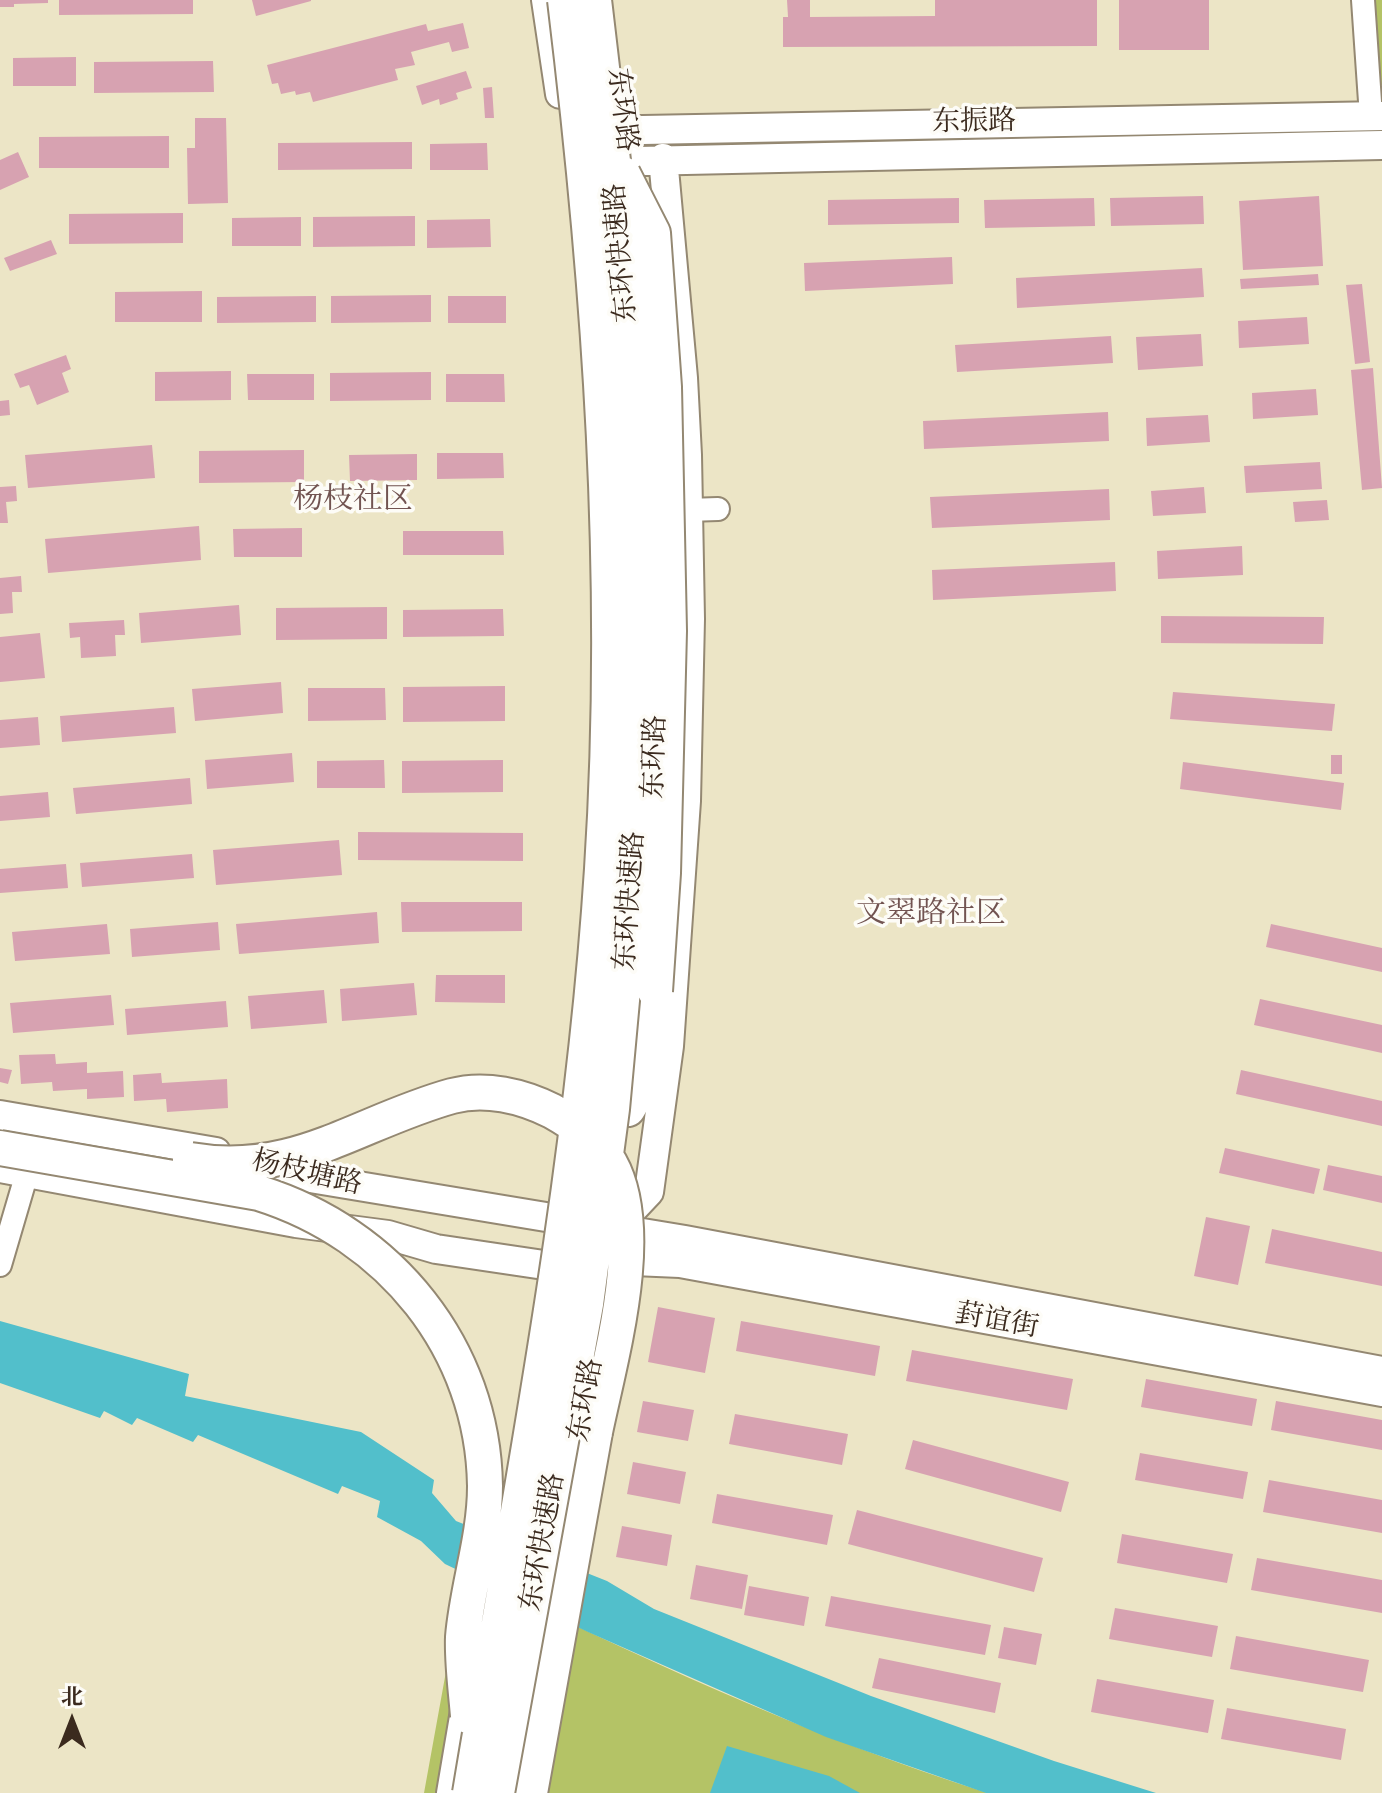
<!DOCTYPE html>
<meta charset="utf-8">
<style>
body{margin:0}
#map{position:relative;width:1382px;height:1793px;overflow:hidden;background:#ece5c6;font-family:"EB Garamond","Noto Serif SC",serif}
canvas{display:block}
.north{position:absolute;left:32px;top:1681px;width:80px;height:80px;-webkit-text-stroke:6px #fdfcf7;paint-order:stroke;rotate:0deg;font-size:22px;font-weight:700;line-height:32px;text-align:center;color:#3b2a1e}
.north::after{content:'';display:block;margin:auto;width:28px;height:36px;background:#3b2a1e;clip-path:polygon(50% 0,100% 100%,50% 72%,0 100%)}
</style>
<div id="map">
<canvas width="1382" height="1793"></canvas>
<div class="north">北</div>
</div>
<script>
const ctx = document.querySelector('canvas').getContext('2d');
ctx.lineJoin = 'round';
function paint(path, color) { ctx.fillStyle = color; ctx.fill(path, 'evenodd'); }
function strokePath(path, color, width, dash) { ctx.strokeStyle = color; ctx.lineWidth = width; ctx.lineCap = dash ? 'butt' : 'round'; ctx.setLineDash(dash || []); ctx.stroke(path); }
function drawText(font, color, halo, rows, align = 'center') {
  ctx.font = font + ' "EB Garamond","Noto Serif SC",serif'; ctx.lineWidth = 7; ctx.setLineDash([]); ctx.textBaseline = 'middle'; ctx.strokeStyle = halo; ctx.fillStyle = color; for (const [text, x, y, turn = 0] of rows) {
    ctx.save(); ctx.translate(x, y); ctx.rotate((+turn || 0) * Math.PI / 180); ctx.textAlign = isNaN(turn) ? turn : align; if (halo) ctx.strokeText(text, 0, 0); ctx.fillText(text, 0, 0); ctx.restore();
  }
}
const green = new Path2D(`
 M1355,0H1382V85L1363,86Z
 M464,1572C634,1655 807,1736 988,1793H424Z`);
const water = new Path2D(`
 M0,1321L189,1374L185,1396L361,1432L434,1480L432,1493L456,1521L607,1581L654,1609L871,1696L1054,1761L1156,1793H986L826,1737L588,1632L445,1564L421,1541L377,1517L380,1501L342,1486L338,1494L198,1435L193,1442L137,1418L132,1425L104,1411L100,1418L0,1383Z
 M727,1746L829,1776L860,1793H710Z`);
const building = new Path2D(`
 M0,0H48V3L14,4V7H0Z
 M59,0H193V14L59,15Z
 M252,0H311V1L256,16Z
 M787,0H810V17L935,16V0H1097V46L783,47V17H788Z
 M1119,0H1209V50H1119Z
 M463,23L469,48L452,52L449,42L411,52L415,65L395,69L398,80L313,102L310,92L296,95L295,91L281,94L278,83L272,84L267,65L426,24L428,31Z
 M76,57V86H13V58Z
 M213,61L214,92L94,93V62Z
 M466,71L472,88L456,93L458,99L440,105L439,99L422,105L416,86Z
 M492,87L494,118H485L483,88Z
 M195,118H226L228,203L188,204L187,148H195Z
 M169,136V168H39V137Z
 M412,142V169L278,170V143Z
 M487,143L488,170H430V144Z
 M18,152L29,177L0,190V160Z
 M1203,196L1204,224L1111,226L1110,198Z
 M1319,196L1323,266L1243,270L1239,201Z
 M959,198V223L828,225V200Z
 M1094,198L1095,226L985,228L984,200Z
 M183,213V243L69,244V214Z
 M415,216V246L313,247V217Z
 M301,217V246H232V218Z
 M490,219L491,247L427,248V220Z
 M51,240L57,254L10,271L4,258Z
 M952,257L953,284L805,291L804,263Z
 M1202,268L1204,297L1017,308L1016,278Z
 M1318,274L1319,285L1241,289L1240,279Z
 M1362,284L1370,362L1355,364L1346,285Z
 M202,291V322H115V292Z
 M431,295V322L331,323V296Z
 M316,296V322L217,323V297Z
 M448,296H506V323H448Z
 M1307,317L1309,344L1239,348L1238,321Z
 M1201,334L1203,366L1138,370L1136,337Z
 M1111,336L1113,363L957,372L955,345Z
 M66,355L71,369L62,373L69,392L37,405L29,385L20,388L14,374Z
 M1373,368L1382,488L1362,490L1351,370Z
 M231,371V400L155,401V372Z
 M431,372V400L330,401V373Z
 M247,374H314V400H248Z
 M446,374H504L505,402H446Z
 M1316,389L1318,415L1253,419L1252,393Z
 M9,400L10,415L0,416V401Z
 M1108,412L1109,441L924,449L923,421Z
 M1208,415L1210,442L1147,446L1146,418Z
 M152,445L155,478L28,488L25,455Z
 M304,450V482L199,483V451Z
 M437,453H503L504,478L437,479Z
 M417,454V480L350,481L349,455Z
 M1320,462L1322,489L1246,493L1244,466Z
 M16,486L17,501L6,502L8,523H0V487Z
 M1204,487L1206,513L1153,516L1151,491Z
 M1109,489L1110,520L932,528L930,497Z
 M1327,500L1329,520L1295,522L1293,502Z
 M199,526L201,560L48,573L45,539Z
 M302,528V557H234L233,529Z
 M403,531H503L504,555H403Z
 M1242,546L1243,575L1158,579L1157,551Z
 M1115,562L1116,591L933,600L932,570Z
 M21,576L22,592H12L13,613L0,614V578Z
 M239,605L241,635L141,643L139,613Z
 M387,607V639L276,640V608Z
 M503,609L504,636L403,637V610Z
 M1161,616L1324,617L1323,644L1161,643Z
 M124,620L125,635H115L116,656L81,658L80,637L70,638L69,623Z
 M40,633L45,678L0,682V637Z
 M281,682L283,713L195,721L192,689Z
 M505,686V721L403,722V687Z
 M308,688H385L386,720L308,721Z
 M1173,692L1335,704L1332,731L1170,719Z
 M174,707L176,733L62,742L60,716Z
 M38,717L40,745L0,748V720Z
 M292,753L294,782L207,789L205,760Z
 M1331,755H1342V774H1331Z
 M384,760L385,788H317V761Z
 M503,760V792L402,793V761Z
 M1183,762L1344,783L1341,810L1180,789Z
 M190,778L192,804L76,814L73,788Z
 M48,792L50,817L0,821V796Z
 M358,832L523,833V861L358,860Z
 M339,840L342,875L216,885L213,850Z
 M192,854L194,878L82,887L80,863Z
 M66,864L68,888L0,893V869Z
 M401,902H522V931L402,932Z
 M377,912L379,943L239,954L236,924Z
 M218,922L220,950L132,957L130,929Z
 M107,924L110,954L15,961L12,932Z
 M1271,924L1382,948V972L1266,947Z
 M436,975H505V1003L435,1002Z
 M414,983L417,1015L342,1021L340,989Z
 M324,990L327,1023L251,1029L248,996Z
 M111,995L114,1025L13,1033L10,1003Z
 M1260,999L1382,1025V1053L1254,1025Z
 M226,1001L228,1027L127,1035L125,1009Z
 M55,1054L56,1064L87,1062V1073L123,1071L124,1097L87,1099V1089L53,1091L52,1082L21,1084L19,1055Z
 M0,1068L12,1070L8,1084L0,1082Z
 M1241,1070L1382,1101V1126L1236,1094Z
 M161,1073L162,1083L227,1079L228,1108L167,1112L166,1099L134,1101L133,1075Z
 M1225,1148L1320,1169L1314,1194L1219,1173Z
 M1328,1165L1382,1176V1203L1323,1190Z
 M1206,1217L1250,1226L1238,1285L1194,1276Z
 M1272,1229L1382,1252V1286L1265,1263Z
 M658,1307L715,1318L705,1373L648,1362Z
 M741,1321L880,1346L875,1376L736,1351Z
 M912,1350L1073,1379L1067,1410L906,1381Z
 M1146,1379L1257,1399L1252,1426L1141,1407Z
 M643,1401L694,1410L688,1441L637,1432Z
 M1276,1401L1382,1420V1450L1271,1430Z
 M735,1414L848,1434L842,1465L729,1444Z
 M913,1440L1069,1482L1061,1512L905,1469Z
 M1140,1453L1248,1472L1243,1499L1135,1480Z
 M633,1462L686,1472L680,1504L627,1494Z
 M1269,1480L1382,1500V1533L1263,1512Z
 M717,1494L833,1515L827,1545L712,1523Z
 M857,1510L1043,1558L1034,1592L848,1544Z
 M622,1526L672,1535L667,1566L616,1557Z
 M1122,1534L1233,1554L1227,1583L1117,1563Z
 M1257,1558L1382,1580V1613L1251,1590Z
 M696,1565L748,1575L742,1609L690,1599Z
 M749,1586L809,1597L804,1626L744,1615Z
 M831,1596L991,1625L985,1655L825,1626Z
 M1115,1608L1218,1626L1212,1657L1109,1639Z
 M1004,1627L1042,1634L1036,1665L998,1658Z
 M1236,1636L1369,1660L1363,1692L1230,1669Z
 M879,1658L1001,1683L995,1713L872,1688Z
 M1097,1679L1214,1700L1208,1733L1091,1712Z
 M1227,1708L1346,1729L1341,1760L1221,1739Z`);
const minor = new Path2D(`
 M1363,0L1371,116
 M688,510L718,509
 M0,1265L27,1173`);
const major = new Path2D(`
 M546,0L560,94
 M590,131L1382,116
 M593,162L1382,145
 M0,1115L216,1152
 M256,1163L304,1177L685,1240L1382,1371
 M0,1168L296,1223L388,1235L436,1249L544,1265L611,1260L680,1263L1382,1392
 M615,1228L649,1192L669,1046L686,801L690,619L687,455L683,378L663,158
 M596,1341L612,1252
 M451,1793L468,1693`);
const highway = new Path2D(`
 M628,1109L645,1080L655,991
 M530,1793L595,1432`);
const highwayBridge = new Path2D(`
 M623,174L653,233L664,387L669,631L663,873L655,991
 M0,1148L259,1193C390,1234 483,1348 485,1486C485,1538 467,1587 463,1637C462,1663 466,1691 468,1716
 M190,1160C294,1178 358,1122 452,1096C485,1087 522,1096 552,1111C575,1124 597,1139 610,1163C648,1231 610,1359 595,1432
 M470,1793C521,1486 582,1180 602,869C621,579 600,288 565,0
 M497,1793L586,1304L612,1109L634,870L639,628L632,389L622,237L594,0`);
const streetNames = [
 ["东环路",622,110,83],
 ["东振路",974,122,-1],
 ["东环快速路",621,253,-95],
 ["东环路",655,757,-88],
 ["东环快速路",630,901,-86],
 ["杨枝塘路",307,1173,13],
 ["葑谊街",997,1321,10],
 ["东环路",586,1400,-80],
 ["东环快速路",543,1542,-80]
];
const neighbourhoodNames = [
 ["杨枝社区",353,500],
 ["文翠路社区",931,914]
];
paint(green, '#b4c366');
paint(water, '#52bfcb');
paint(building, '#d7a2b1');
strokePath(minor, '#948872', 26);
strokePath(major, '#948872', 32);
strokePath(highway, '#948872', 38);
strokePath(minor, '#fff', 22);
strokePath(major, '#fff', 28);
strokePath(highway, '#fff', 34);
strokePath(highwayBridge, '#948872', 38, []);
strokePath(highwayBridge, '#fff', 34);
drawText('28px', '#3b2a1e', '#fdfcf7', streetNames);
drawText('30px', '#725451', '#fdfcf7', neighbourhoodNames);
</script>
